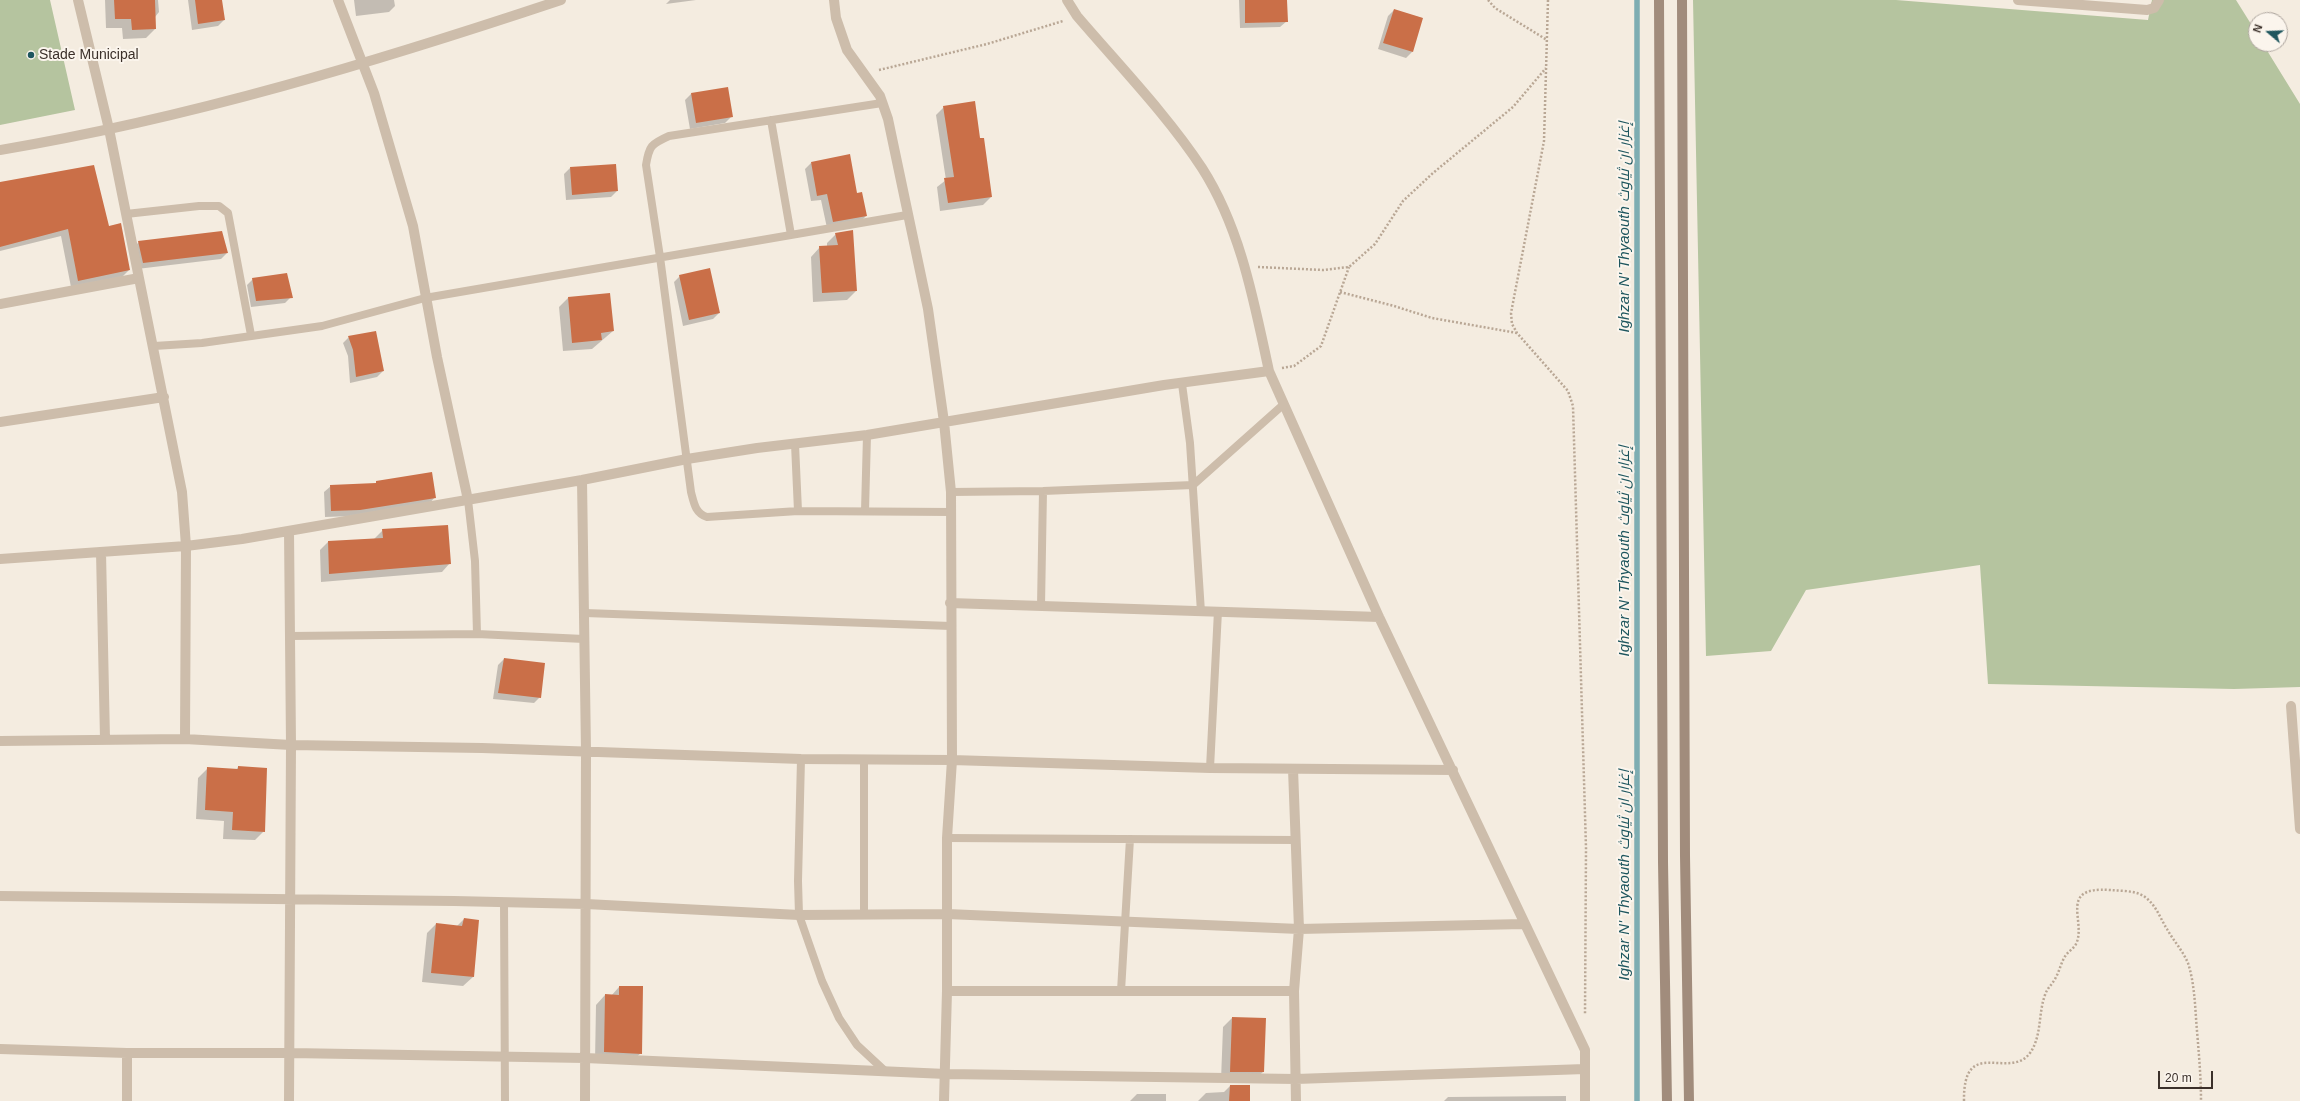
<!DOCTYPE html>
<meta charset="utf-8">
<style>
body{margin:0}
#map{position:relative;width:2300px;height:1101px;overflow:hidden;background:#f4ece0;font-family:Arial,sans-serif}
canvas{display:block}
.north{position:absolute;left:2248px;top:12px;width:40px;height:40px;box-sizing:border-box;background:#fbf5ed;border:1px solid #aea69f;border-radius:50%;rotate:289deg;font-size:11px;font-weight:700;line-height:16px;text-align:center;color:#3b302a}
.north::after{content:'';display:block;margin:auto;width:14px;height:18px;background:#1e565e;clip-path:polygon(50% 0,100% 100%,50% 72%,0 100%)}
.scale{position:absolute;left:2158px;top:1071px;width:55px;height:18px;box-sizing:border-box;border:2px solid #3b302a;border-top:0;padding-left:5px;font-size:12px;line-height:14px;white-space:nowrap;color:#3b302a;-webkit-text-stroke:3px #fbf5ed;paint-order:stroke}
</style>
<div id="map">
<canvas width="2300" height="1101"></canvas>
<div class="north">N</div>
<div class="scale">20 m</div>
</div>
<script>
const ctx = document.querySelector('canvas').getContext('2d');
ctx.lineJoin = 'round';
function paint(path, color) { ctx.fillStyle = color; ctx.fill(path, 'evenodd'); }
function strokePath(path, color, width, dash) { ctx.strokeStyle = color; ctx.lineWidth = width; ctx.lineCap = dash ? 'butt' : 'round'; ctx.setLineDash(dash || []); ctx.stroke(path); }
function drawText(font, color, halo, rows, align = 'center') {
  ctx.font = font + ' Arial,Cairo,sans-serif'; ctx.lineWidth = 4; ctx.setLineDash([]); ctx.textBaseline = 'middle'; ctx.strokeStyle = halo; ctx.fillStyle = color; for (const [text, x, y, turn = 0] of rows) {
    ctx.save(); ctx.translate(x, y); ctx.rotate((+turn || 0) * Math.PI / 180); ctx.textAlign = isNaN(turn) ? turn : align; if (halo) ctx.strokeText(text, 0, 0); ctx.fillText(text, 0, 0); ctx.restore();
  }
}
const green = new Path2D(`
 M0,0H50L75,110L0,125Z
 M1693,0H1896L2148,20L2152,0H2236L2256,32V44H2263L2300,104V687L2234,689L1988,684L1980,565L1806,590L1771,651L1706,656Z`);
const shadow = new Path2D(`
 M105,0H158L159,12L155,17V29L146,38L123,39L122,28H106Z
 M188,0H221L224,20L218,26L192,30Z
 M354,0H394L395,6L389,12L356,16Z
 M670,0H696L666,4Z
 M1239,0H1286L1287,21L1280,27L1240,28Z
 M1394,10L1422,18L1412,52L1406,58L1378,49L1388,16Z
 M727,88L731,117L725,123L690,129L685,100L691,94Z
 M944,107L980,140L991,197L983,205L940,211L937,187L946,180L936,115Z
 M811,163L856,194L866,216L860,222L827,228L821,200L811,201L805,169Z
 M570,168L617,191L611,197L566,200L564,174Z
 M0,183L108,227L129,270L122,277L71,287L61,236L0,251Z
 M836,234L856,291L847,300L813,302L811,257L820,247H827V243Z
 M139,242L227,253L221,259L137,269L133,248Z
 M680,276L719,313L713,319L683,326L674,282Z
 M253,279L291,297L285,303L251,307L247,285Z
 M609,294L613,331L592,349L563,351L559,307L568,298Z
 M349,337L383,371L377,377L350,383L348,356L343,343Z
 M377,482L435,497L429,504L353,516L325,517L324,492L331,486L375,484Z
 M383,530L450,563L442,572L321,582L320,550L328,542L374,539Z
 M504,659L540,697L534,703L493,699L498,665Z
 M238,767L264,831L255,840L223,839L224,821L196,819L198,778L208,768L236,770Z
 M464,919L473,977L463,986L422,982L427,933L436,924L457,926Z
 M619,987L641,1053L631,1062L595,1061L596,1005L605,995L611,996Z
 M1232,1018L1263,1072L1253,1081L1221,1080L1223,1027Z
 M1230,1086L1249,1101H1198L1206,1093L1224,1092Z
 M1137,1094H1166V1101H1130Z
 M1566,1096V1101H1444L1448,1097Z`);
const stream = new Path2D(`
 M1637,0V1101`);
const building = new Path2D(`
 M114,0H155L156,29L132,30L131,19H115Z
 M195,0H222L225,20L198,24Z
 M1245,0H1287L1288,22L1245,23Z
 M1394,9L1423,18L1413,52L1383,43Z
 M728,87L733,117L696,123L691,93Z
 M975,101L980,138H984L992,197L948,203L944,178L954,177L943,106Z
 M850,154L857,193L862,192L867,216L833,222L827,194L817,196L811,162Z
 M616,164L618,191L572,195L570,167Z
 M94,165L109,226L121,223L130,270L78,281L68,229L0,247V182Z
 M853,230L857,291L822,293L819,246L838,245L835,233Z
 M222,231L228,253L143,263L138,241Z
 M710,268L720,313L689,320L679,275Z
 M287,273L293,298L256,301L252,278Z
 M610,293L614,331L601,333L602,340L572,343L568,297Z
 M376,331L384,371L356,377L353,350L348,336Z
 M432,472L436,498L360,510L331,511L330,485L376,483V481Z
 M448,525L451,564L329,574L328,541L383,538L382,529Z
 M504,658L545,663L541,698L498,693Z
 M238,766L267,768L265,832L232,830L233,812L205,810L207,767L238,769Z
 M464,918L479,920L474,977L431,973L436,923L462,926Z
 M619,986H643L642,1054L604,1052L605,994L619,995Z
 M1232,1017L1266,1018L1264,1072H1230Z
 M1230,1085H1250V1101H1229Z`);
const path = new Path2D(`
 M1488,0L1495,8L1547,40
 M1548,0L1544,141L1511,313L1512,324L1517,333L1568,391L1573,406L1586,848L1585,1015
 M879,70L987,44L1063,21
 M1258,267L1323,270L1349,267L1375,244L1403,201L1433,173L1513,107L1546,68
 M1340,292L1394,306L1432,318L1517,333
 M1282,368L1294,366L1321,346L1349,267
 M1964,1101C1963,1035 2009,1081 2030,1053C2042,1036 2038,1014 2045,995C2047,988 2053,984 2056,977C2060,970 2061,962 2066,955C2069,951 2074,948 2076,944C2087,922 2057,886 2110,890C2121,891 2135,890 2145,897C2156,905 2160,918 2167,929C2173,940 2183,951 2188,963C2195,985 2195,1008 2197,1031C2199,1055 2201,1078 2201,1101`);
const lane = new Path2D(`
 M771,120L791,235
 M126,214L199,206H219L228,213L251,335
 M154,346L202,343L322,326L425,298L907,215
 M1182,384L1190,443L1201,612
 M795,444L798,511L951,512
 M951,492L1043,491L1193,485L1284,404
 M468,500L475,561L477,634L584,639
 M798,511L707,517C695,513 694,503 691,492L660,257L646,165C649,146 651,144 669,136L882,103
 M865,511L867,435
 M1041,606L1043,491
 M585,613L951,626
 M291,636L477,634
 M801,759L798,881L799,915L822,981L839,1018L857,1045L885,1071
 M864,760V915
 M1210,768L1218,611
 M947,838L1295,840
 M504,902L505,1101
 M1121,991L1130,839`);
const street = new Path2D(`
 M78,0L109,129L182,492L186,546L185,739
 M338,0L374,93L413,226L437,357L468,500
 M834,0L836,18L847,50L880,96L888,119L928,309L944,422L951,492L952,760L947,838V991L944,1101
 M2018,0L2147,10L2154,8L2159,0
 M0,150C191,118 378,61 561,0
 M0,304L139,278
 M1269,371L1379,617L1585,1050V1101
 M0,422L164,397
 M582,480L586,751L585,1101
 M289,531L291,745L289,1101
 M101,552L105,739
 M0,559L186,546L242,539L582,480L687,459L757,448L867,435L1164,385L1269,371C1254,302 1241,229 1202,168C1168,116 1118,64 1077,16L1067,0
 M950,603L1379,617
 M2291,706L2300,829
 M0,741L185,739L291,745L482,748L801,759L952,760L1210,768L1453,770
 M1293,769L1299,929L1294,991L1296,1101
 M0,896L454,901L586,904L799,915L947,914L1299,929L1523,924
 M947,991H1294
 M0,1049L127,1053H291L585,1058L946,1074L1296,1079L1585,1069
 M127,1101V1053`);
const secondary = new Path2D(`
 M1659,0L1663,862L1667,1101
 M1682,0L1685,856L1689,1101`);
const markers = [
 [31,55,4,"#1e565e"]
];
const poiNames = [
 ["Stade Municipal",39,55]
];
const waterNames = [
 ["Ighzar N' Thyaouth إغزار ان ثياوث",1625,227,-90],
 ["Ighzar N' Thyaouth إغزار ان ثياوث",1625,551,-90],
 ["Ighzar N' Thyaouth إغزار ان ثياوث",1625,875,-90]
];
paint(green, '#b5c49f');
paint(shadow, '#0003');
strokePath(stream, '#7eadb2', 5.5);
paint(building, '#ca6f48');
strokePath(path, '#b9a795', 2.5, [2, 2]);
strokePath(lane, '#cdbdab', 8);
strokePath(street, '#cdbdab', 10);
strokePath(secondary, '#a18c7c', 10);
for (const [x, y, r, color] of markers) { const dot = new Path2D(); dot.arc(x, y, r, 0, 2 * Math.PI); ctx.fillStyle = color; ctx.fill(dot); strokePath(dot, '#fbf5ed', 1.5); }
drawText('14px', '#3b302a', '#fbf5ed', poiNames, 'left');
drawText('italic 15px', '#1e565e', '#fbf5ed', waterNames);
</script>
